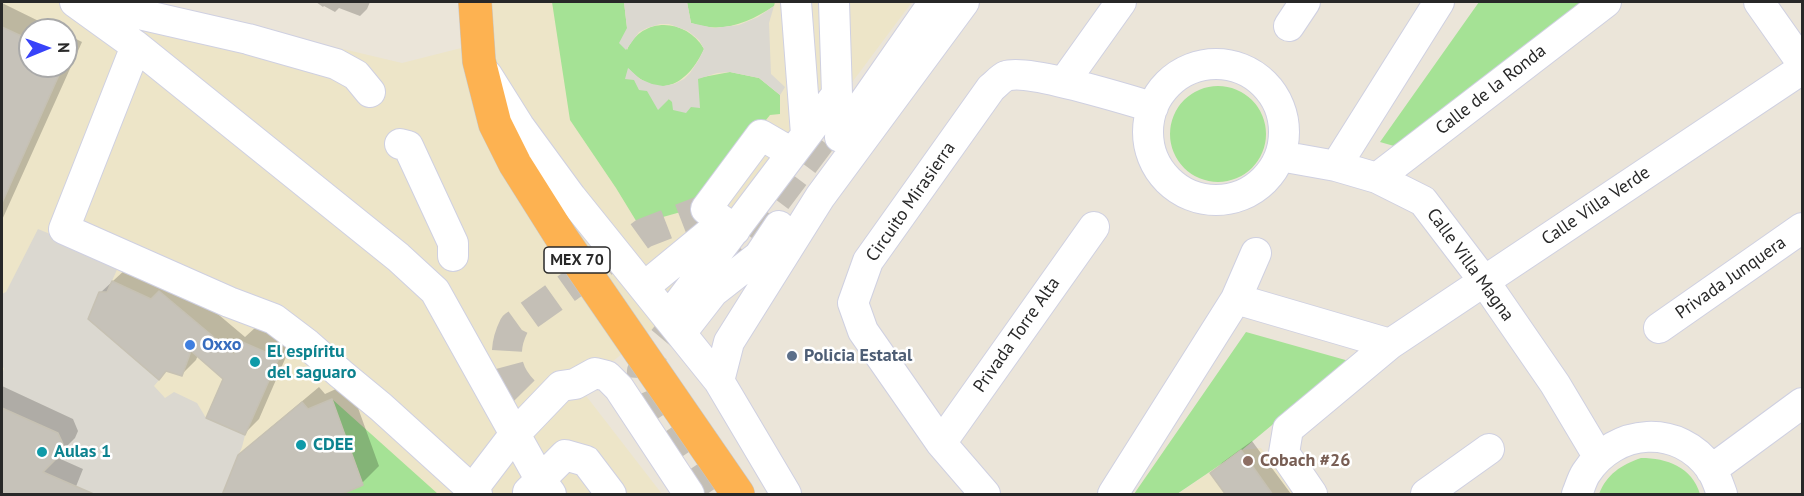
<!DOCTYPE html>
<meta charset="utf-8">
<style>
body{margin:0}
#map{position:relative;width:1804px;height:496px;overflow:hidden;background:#ebe5d9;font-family:"PT Sans",sans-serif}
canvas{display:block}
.frame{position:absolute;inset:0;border:3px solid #282828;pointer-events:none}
.north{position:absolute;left:18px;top:18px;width:60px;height:60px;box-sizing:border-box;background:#fff;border:2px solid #a9a9a9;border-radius:50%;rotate:89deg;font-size:16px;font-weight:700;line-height:24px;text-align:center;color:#282828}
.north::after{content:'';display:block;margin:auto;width:21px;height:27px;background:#3843f9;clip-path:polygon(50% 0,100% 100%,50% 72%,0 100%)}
</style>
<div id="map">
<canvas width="1804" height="496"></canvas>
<div class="frame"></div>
<div class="north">N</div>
</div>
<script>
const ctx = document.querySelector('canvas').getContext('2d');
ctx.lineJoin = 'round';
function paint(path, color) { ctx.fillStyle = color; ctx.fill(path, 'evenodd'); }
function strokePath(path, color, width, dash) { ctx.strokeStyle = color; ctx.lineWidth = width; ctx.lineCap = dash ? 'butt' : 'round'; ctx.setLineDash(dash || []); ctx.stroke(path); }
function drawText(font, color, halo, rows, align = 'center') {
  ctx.font = font + ' "PT Sans",sans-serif'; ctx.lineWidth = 5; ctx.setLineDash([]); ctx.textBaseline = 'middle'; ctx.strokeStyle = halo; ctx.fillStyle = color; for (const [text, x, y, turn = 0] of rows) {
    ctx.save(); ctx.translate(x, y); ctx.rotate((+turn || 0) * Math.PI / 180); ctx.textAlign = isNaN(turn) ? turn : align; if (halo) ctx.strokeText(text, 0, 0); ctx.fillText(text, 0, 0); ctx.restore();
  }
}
const education = new Path2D(`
 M2,2H144L402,63L477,44L475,2H912L692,297L580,388L662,494H2ZM30,30H66V66H30Z
 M1261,448L1294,494H1178L1241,450Z`);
const green = new Path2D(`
 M552,2H624L627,28V50C642,16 686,18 704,49C688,84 659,102 628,68C643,96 652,87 672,101L698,78L730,72L759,78L780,95V114L770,115L695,208L638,224L616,188L570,120Z
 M687,2H775L774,6C748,23 723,34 691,23Z
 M1479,2H1594L1401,148L1380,142Z
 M1170 134a48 48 0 1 1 96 0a48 48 0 1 1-96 0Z
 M1246,332L1349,361L1242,450L1177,494H1134Z
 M332,399L438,494H340L363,484Z
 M1641,458C1667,458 1692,467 1700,494H1599C1607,474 1621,465 1641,458Z`);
const plaza = new Path2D(`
 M624,2H687L691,23L714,28L739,25L758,17L774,6L769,23L771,74L785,87L782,92L780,95L759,78L730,72L717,73L698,79L700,108L691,107L686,113L673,110L672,102L669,99L658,110L647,91L639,90L634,80L625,79L628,68L640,79L652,84L663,86L674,84L684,79L690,73L698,61L704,49L699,40L688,31L669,24H660L647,28L639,32L626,50L619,43L627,28Z
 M38,229L120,263L107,292H99L88,319L159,380L154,386L165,398L174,392L197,403L206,418L245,435L242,447L222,494H94L15,460L61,454L64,446L58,433L2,408V375L4,368L2,367V294L6,292Z`);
const shadow = new Path2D(`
 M316,2H370L367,9L360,16L339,8L335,12L324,6L323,7Z
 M2,3L57,30H30V66H66V34L82,42L2,220V115L7,104L2,101Z
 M127,268L174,277L245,337L256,327L292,343L259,419L245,433L225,379L198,355L196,360L181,375L100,293Z
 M349,383L379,466L362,483L240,456L257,439L319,387L325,394Z
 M2,386L73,419L78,431L75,438L56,457L83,469L73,494H2Z
 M1252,441L1291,494H1228L1212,473L1223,462Z`);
const building = new Path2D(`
 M2,27L30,40V66H63L2,203Z
 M112,281L151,299L159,291L234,354L240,341L279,358L245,435L206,418L223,379L191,351L182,376L166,371L159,380L88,319L99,292H107Z
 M332,399L363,485L340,495H222L238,455L302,402L308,409Z
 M2,408L58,433L64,446L61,454L43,472L96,495H2Z
 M1241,450L1273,495H1226L1210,473Z`);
const minorTunnel = new Path2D(`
 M524,391C505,372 502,350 514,326L644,233L706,209
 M707,494L649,407L641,388L642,371L656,348L747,239L840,115`);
const minor = new Path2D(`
 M75,2L136,46L398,257L435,291L540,479L551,494
 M86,2L248,39L336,64L356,75L370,92
 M796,2L806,134
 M1759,2L1802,63
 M1289,26L1305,2
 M136,46L64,229L229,302L274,319L307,344L341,374L381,407L477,494
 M1148 132a68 68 0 1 1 136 0a68 68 0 1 1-136 0Z
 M487,75L519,126L571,197L719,381L786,494
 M1064,82L1121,2
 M840,137L934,2
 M400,144L408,146L453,243V256
 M1280,156L1336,166L1377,178L1423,201L1484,281L1555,384L1598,456
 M1336,166L1439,2
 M1377,178L1606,2
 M735,230L706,209L761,135L792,153
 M644,287L723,222
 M1236,299L1390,344
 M676,307L837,94L834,2
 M1659,328L1802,228
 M681,333L713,292L759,256L779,226
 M719,381L729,342L820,197L964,2
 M941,443L1094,227
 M1711,470L1802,403
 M528,492L565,455L586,461L611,494
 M469,494L514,435L561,386L575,384L595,373L607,376L619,388L689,494
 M985,494L941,443L863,331L853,303L868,261L991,88C995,85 1001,78 1006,76C1028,68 1127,100 1153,107
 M1113,494L1236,299L1256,253
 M1312,494L1284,453L1288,429L1390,344L1802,69
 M1426,494L1489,449
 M1577,494C1580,487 1582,479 1586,473C1615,428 1679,423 1711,469C1716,476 1719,486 1722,494`);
const highway = new Path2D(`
 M475,2L479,61L495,124L515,164L561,237L738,494`);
const markers = [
 [190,345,6,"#3f7fe0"],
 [792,356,6,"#5c6f8a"],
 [255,362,6,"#0f9aa8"],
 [301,445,6,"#0f9aa8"],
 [42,452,6,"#0f9aa8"],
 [1248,461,6,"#8d6e63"]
];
const shields = [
 [577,260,66]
];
const shieldNames = [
 ["MEX 70",577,260]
];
const streetNames = [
 ["Calle de la Ronda",1491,90,-38],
 ["Circuito Mirasierra",911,202,-55],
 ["Calle Villa Verde",1596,206,-34],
 ["Calle Villa Magna",1470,265,54],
 ["Privada Junquera",1731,278,-35],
 ["Privada Torre Alta",1017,335,-55]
];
const shopNames = [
 ["Oxxo",202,345]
];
const cultureNames = [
 ["El espíritu",267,352],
 ["del saguaro",267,373],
 ["CDEE",313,445],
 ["Aulas 1",54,452]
];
const serviceNames = [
 ["Policia Estatal",804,356]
];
const educationNames = [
 ["Cobach #26",1260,461]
];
paint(education, '#ede5c8');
paint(green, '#a5e295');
paint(plaza, '#dbd8d0');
paint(shadow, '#0003');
paint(building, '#c6c2b9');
strokePath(building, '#c6c1b3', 1.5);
strokePath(minorTunnel, '#c4bfb6', 30, [30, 15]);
strokePath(minor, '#cfd0e1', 32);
strokePath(highway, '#c7c7c7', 34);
strokePath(minor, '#fff', 30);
strokePath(highway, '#fdb251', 33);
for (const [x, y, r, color] of markers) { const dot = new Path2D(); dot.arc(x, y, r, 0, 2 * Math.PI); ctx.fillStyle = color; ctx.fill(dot); strokePath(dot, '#fff', 2); }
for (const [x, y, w] of shields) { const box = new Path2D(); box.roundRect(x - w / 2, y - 13, w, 26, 4.5); ctx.fillStyle = '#fff'; ctx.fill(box); strokePath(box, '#282828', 1.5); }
drawText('bold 16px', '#282828', null, shieldNames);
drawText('18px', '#282828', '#fff', streetNames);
drawText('bold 18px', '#366cbe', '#fff', shopNames, 'left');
drawText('bold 18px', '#0d838f', '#fff', cultureNames, 'left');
drawText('bold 18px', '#4e5e75', '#fff', serviceNames, 'left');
drawText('bold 18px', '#785e54', '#fff', educationNames, 'left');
</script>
